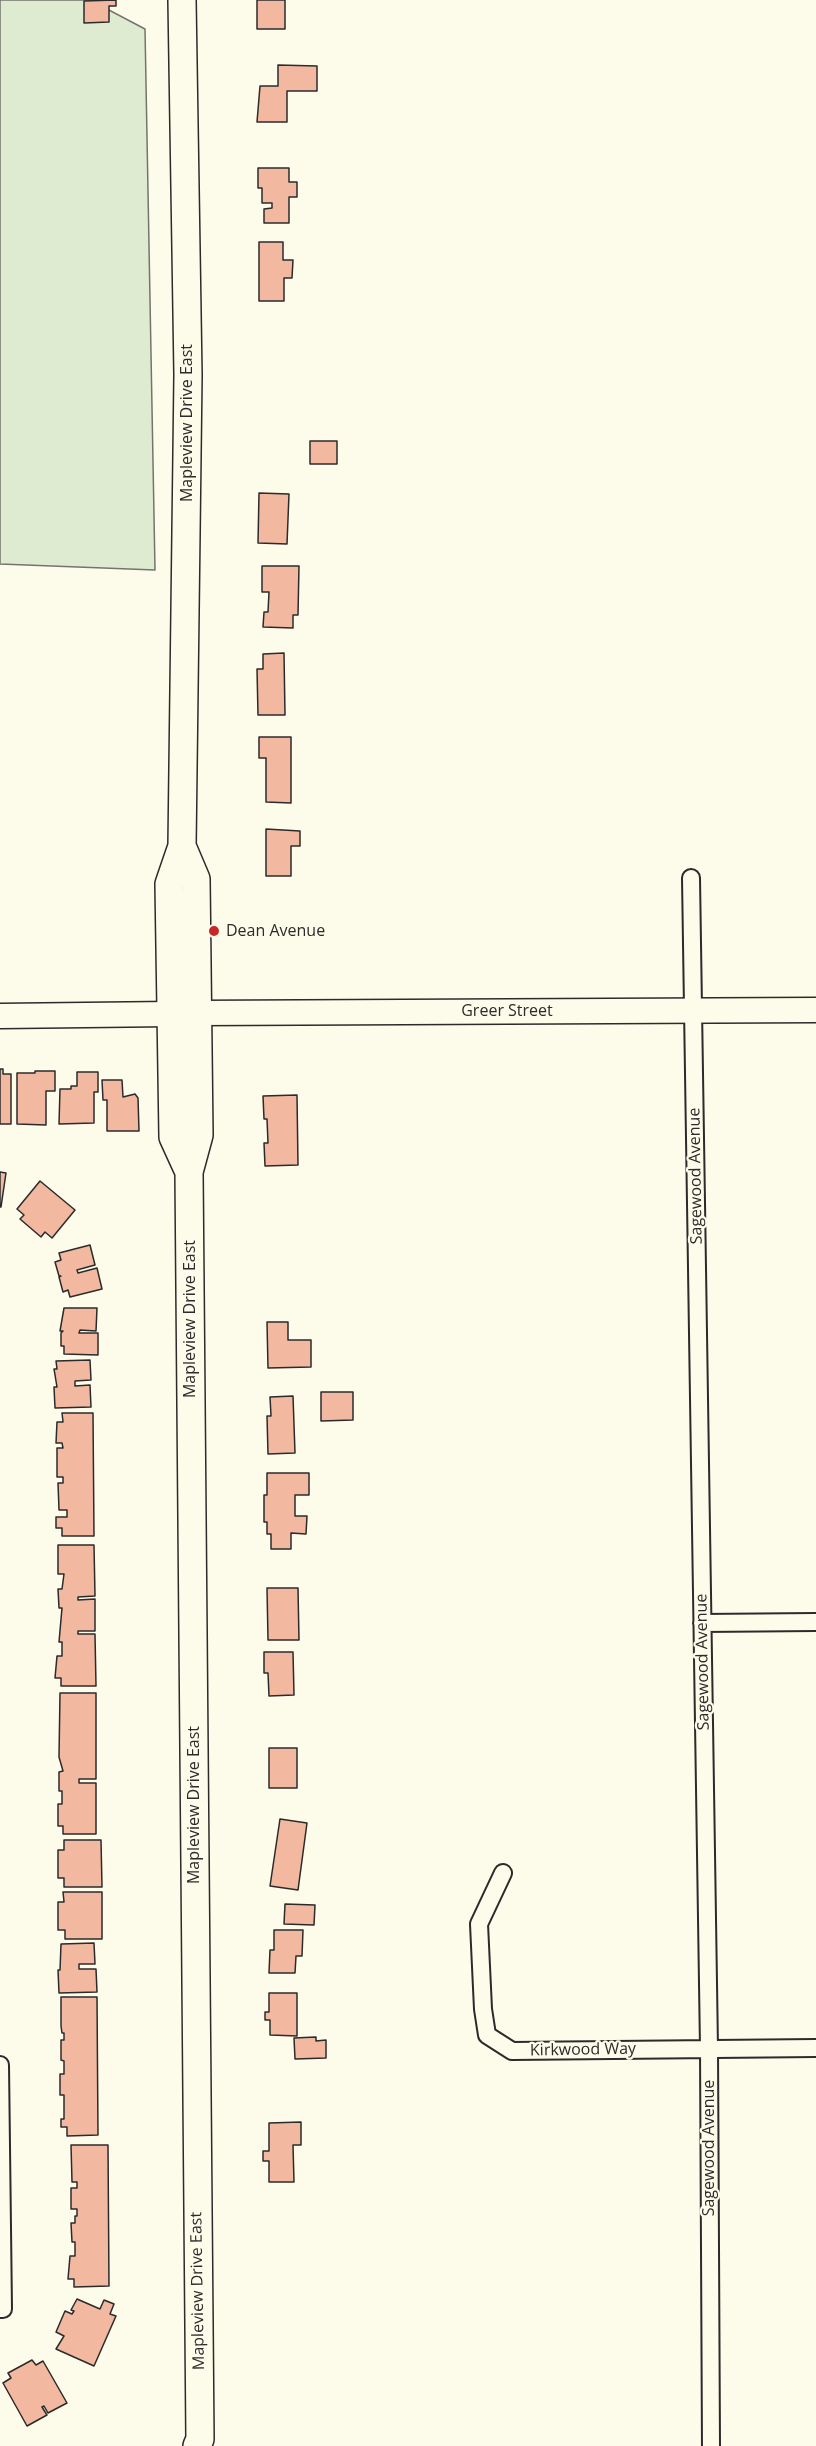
<!DOCTYPE html>
<style>
body{margin:0}
canvas{display:block;background:#fdfbea}
</style>
<canvas width="816" height="2446"></canvas>
<script>
const ctx = document.querySelector('canvas').getContext('2d');
ctx.lineJoin = 'round';
function paint(path, color) { ctx.fillStyle = color; ctx.fill(path, 'evenodd'); }
function strokePath(path, color, width, dash) { ctx.strokeStyle = color; ctx.lineWidth = width; ctx.lineCap = dash ? 'butt' : 'round'; ctx.setLineDash(dash || []); ctx.stroke(path); }
function drawText(font, color, halo, rows, align = 'center') {
  ctx.font = font + ' "Open Sans",sans-serif'; ctx.lineWidth = 4.5; ctx.setLineDash([]); ctx.textBaseline = 'middle'; ctx.strokeStyle = halo; ctx.fillStyle = color; for (const [text, x, y, turn = 0] of rows) {
    ctx.save(); ctx.translate(x, y); ctx.rotate((+turn || 0) * Math.PI / 180); ctx.textAlign = isNaN(turn) ? turn : align; if (halo) ctx.strokeText(text, 0, 0); ctx.fillText(text, 0, 0); ctx.restore();
  }
}
const green = new Path2D(`
 M0,0H90L145,29L155,570L0,564Z`);
const building = new Path2D(`
 M116,0V6H109V22L84,23V1Z
 M257,0H285V29H257Z
 M278,65L317,66V91H287V122H257L260,86H278Z
 M258,168H289V182H297V197H289V223H264V209L272,208V203H262V188H258Z
 M259,242H283V260H293L292,278H284V301H259Z
 M310,441H337V464H310Z
 M259,493L289,494L287,544L258,543Z
 M262,566H299L298,615H293V628L263,627L264,612H268L269,592H262Z
 M284,653L285,715H258L257,669H263V654Z
 M259,737H291V803L266,802V758H259Z
 M266,829L300,831V846H291V876H266Z
 M0,1069H3V1074H11V1124H0Z
 M35,1071H55V1091H46V1125L17,1124V1073H35Z
 M77,1072H98V1092H94V1123L59,1124L60,1089H71V1086H77Z
 M102,1080H122L123,1097L135,1094L138,1098L139,1131H107V1100H103Z
 M297,1095L298,1165L265,1166L264,1143H268L267,1119H264L263,1096Z
 M0,1172L6,1173L1,1207H0Z
 M40,1181L75,1210L52,1238L45,1232L41,1237L20,1219L24,1215L17,1209Z
 M90,1245L95,1265L77,1270L78,1273L97,1268L102,1289L70,1297L68,1290L63,1292L59,1277L61,1276H59L55,1262L61,1260L59,1253Z
 M64,1308H97L96,1331L80,1330L79,1333H98V1355L64,1354V1346H61V1333L63,1331H60Z
 M267,1322H288V1340H311V1367L268,1368Z
 M90,1360L91,1380L75,1381V1386L90,1385L91,1407L55,1408L54,1387H57L54,1369H57L56,1361Z
 M321,1392H353V1420L321,1421Z
 M293,1396L295,1453L268,1454L267,1416H271L270,1397Z
 M62,1413H93L94,1536H62V1528H56V1517H67V1510H59L58,1483H63V1477H57V1448H63L62,1443H56L57,1422H63Z
 M267,1473H309V1495H295V1516H307L306,1534L291,1533V1549H271V1534H267V1522H264V1495H267Z
 M58,1545H94L95,1596L78,1597V1600L95,1599V1631H78V1634H95L96,1686H61V1678H55L57,1656H62V1642H59L62,1608H59L58,1589H62L64,1574H58Z
 M267,1588H298L299,1640H268Z
 M264,1652H293L294,1695L269,1696L268,1673H264Z
 M60,1693H96V1779H79V1783H96V1834H63V1826H58V1804H62V1791H59V1772L63,1771L59,1757Z
 M269,1748H297V1788H269Z
 M280,1819L307,1823L298,1890L270,1886Z
 M64,1840H101L102,1887H64V1878H58V1850H64Z
 M63,1892H102V1939H65V1930H58V1902H64Z
 M285,1904L315,1905L314,1925L284,1924Z
 M274,1930H303L302,1956H296L295,1973H269L270,1950H274Z
 M94,1943L95,1964H79V1969H96L97,1992L59,1993L58,1970H60L61,1944Z
 M269,1993H297V2036L270,2035V2020H265V2012H269Z
 M61,1997H97L98,2135L67,2136V2127H61V2119H64V2095H60V2074H64V2061L61,2060V2040H64V2033H62L61,2026Z
 M316,2037V2041L326,2040V2058L295,2059L294,2038Z
 M301,2122V2145H293L294,2182H269V2161H263V2151H269V2123Z
 M71,2145H108L109,2286L74,2287V2279H68L70,2256H75V2242H72L71,2223H75V2216H77V2209H71V2188H77V2182H72Z
 M77,2299L100,2309L104,2300L114,2304L110,2314L116,2316L94,2366L56,2349L64,2336L56,2332L65,2311L72,2314L74,2311L71,2310Z
 M32,2360L36,2365L43,2361L67,2403L48,2413L44,2406L42,2407L47,2415L27,2426L3,2383L11,2378L8,2373Z`);
const street = new Path2D(`
 M691,878L709,2048L711,2446
 M702,1623L816,1622
 M503,1873L479,1924L483,2009L487,2035L512,2051L816,2048
 M0,2065L3,2309H0`);
const secondary = new Path2D(`
 M198,1013L816,1010
 M0,1016L171,1014`);
const primary = new Path2D(`
 M182,0L188,375L182,846L169,884L173,1137L189,1172
 M182,846L196,879L199,1135L189,1172L200,2439L197,2446`);
const markers = [
 [214,931,6,"#c62828"]
];
const streetNames = [
 ["Mapleview Drive East",187,423,-90],
 ["Greer Street",507,1011],
 ["Sagewood Avenue",696,1176,-91],
 ["Mapleview Drive East",190,1319,-90],
 ["Sagewood Avenue",703,1662,-91],
 ["Mapleview Drive East",194,1805,-90],
 ["Kirkwood Way",583,2050,-1],
 ["Sagewood Avenue",709,2148,-90],
 ["Mapleview Drive East",198,2291,-91]
];
const poiNames = [
 ["Dean Avenue",226,931]
];
paint(green, '#deebd1');
strokePath(green, '#74746e', 1.5);
paint(building, '#f2b8a0');
strokePath(building, '#2b2b2b', 1.5);
strokePath(street, '#2b2b2b', 20);
strokePath(secondary, '#2b2b2b', 27);
strokePath(primary, '#2b2b2b', 30);
strokePath(street, '#fdfbea', 16);
strokePath(secondary, '#fdfbea', 24);
strokePath(primary, '#fdfbea', 27);
for (const [x, y, r, color] of markers) { const dot = new Path2D(); dot.arc(x, y, r, 0, 2 * Math.PI); ctx.fillStyle = color; ctx.fill(dot); strokePath(dot, '#fdfbea', 2); }
drawText('16px', '#2b2b2b', '#fdfbea', streetNames);
drawText('16px', '#2b2b2b', '#fdfbea', poiNames, 'left');
</script>
